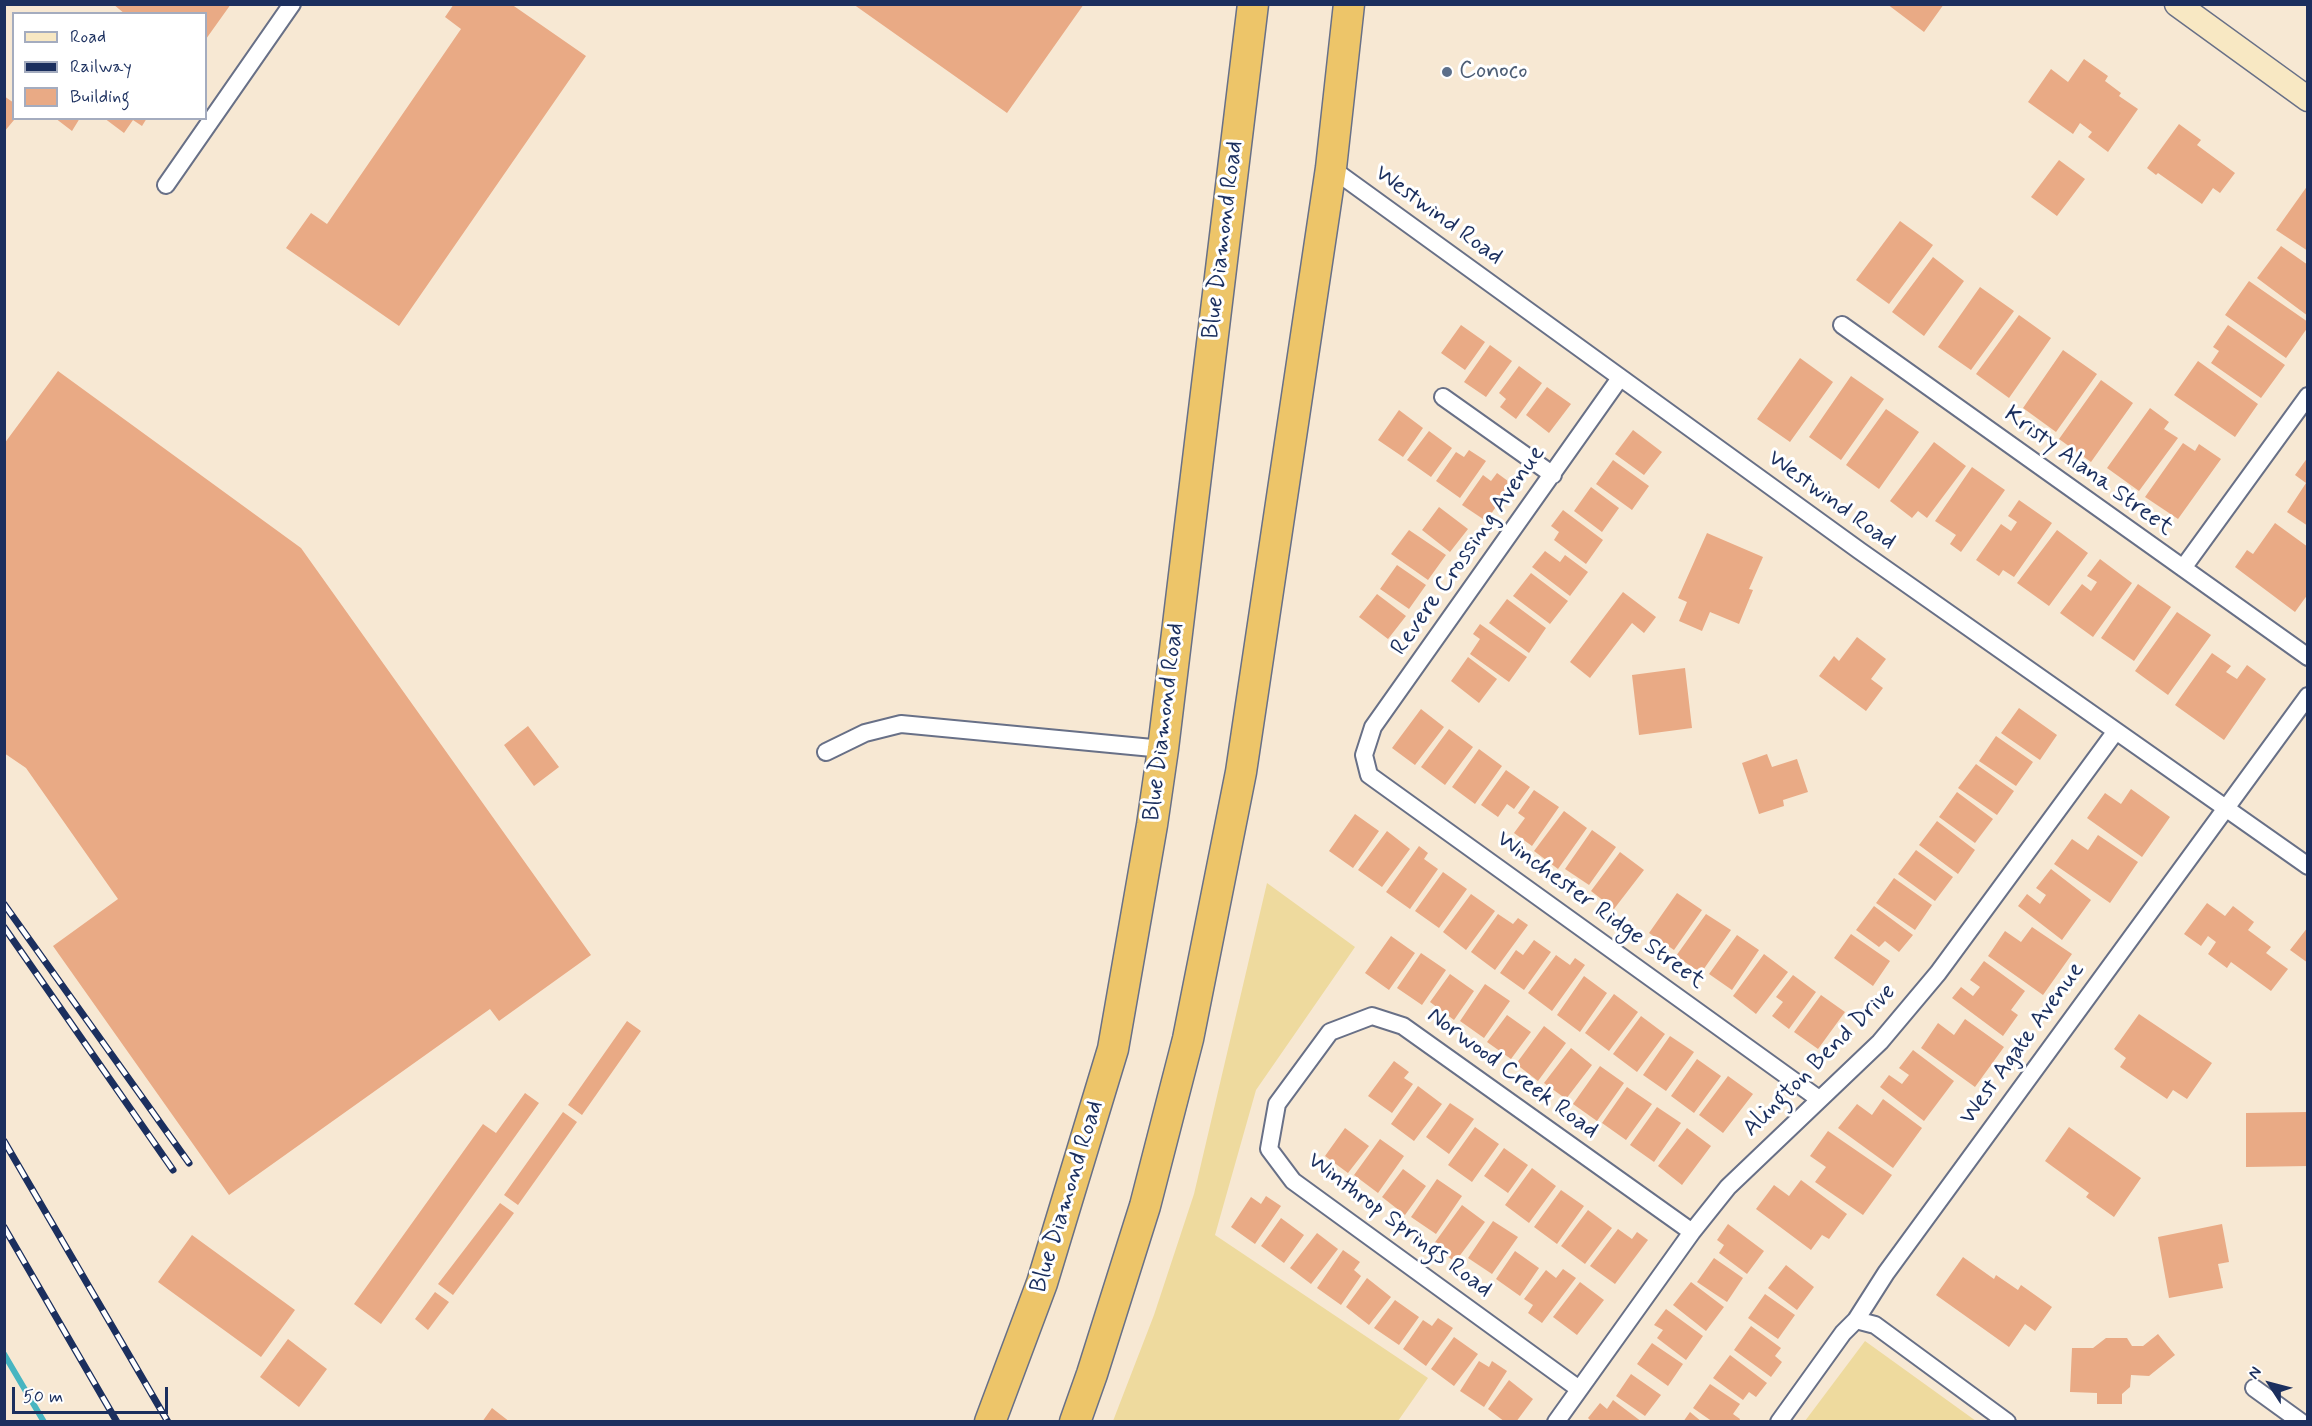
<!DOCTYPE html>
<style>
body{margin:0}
#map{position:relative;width:2312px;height:1426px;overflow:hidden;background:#f7e8d3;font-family:Mynerve,sans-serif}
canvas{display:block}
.frame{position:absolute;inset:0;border:6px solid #1b2f5e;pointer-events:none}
.legend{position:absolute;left:12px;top:12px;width:195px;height:108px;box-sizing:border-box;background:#fff;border:2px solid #a4acbf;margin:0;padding:8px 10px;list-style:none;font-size:18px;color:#1b2f5e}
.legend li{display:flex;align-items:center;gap:12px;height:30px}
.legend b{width:30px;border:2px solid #a4acbf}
.north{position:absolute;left:2240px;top:1354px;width:60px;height:60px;-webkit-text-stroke:4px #fff;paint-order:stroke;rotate:306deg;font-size:16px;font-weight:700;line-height:24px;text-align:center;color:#1b2f5e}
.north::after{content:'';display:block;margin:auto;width:21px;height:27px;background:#1b2f5e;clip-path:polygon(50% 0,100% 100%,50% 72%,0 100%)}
.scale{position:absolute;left:12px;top:1387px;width:156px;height:27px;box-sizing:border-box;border:3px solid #1b2f5e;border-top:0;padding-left:8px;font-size:18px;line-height:21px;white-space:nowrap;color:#1b2f5e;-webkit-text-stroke:4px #fff;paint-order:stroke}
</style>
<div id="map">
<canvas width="2312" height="1426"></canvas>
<div class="frame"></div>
<ul class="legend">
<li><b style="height:8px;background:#f8e8c3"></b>Road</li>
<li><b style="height:8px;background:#1b2f5e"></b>Railway</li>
<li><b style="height:16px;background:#e9aa85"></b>Building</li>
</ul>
<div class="north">N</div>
<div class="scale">50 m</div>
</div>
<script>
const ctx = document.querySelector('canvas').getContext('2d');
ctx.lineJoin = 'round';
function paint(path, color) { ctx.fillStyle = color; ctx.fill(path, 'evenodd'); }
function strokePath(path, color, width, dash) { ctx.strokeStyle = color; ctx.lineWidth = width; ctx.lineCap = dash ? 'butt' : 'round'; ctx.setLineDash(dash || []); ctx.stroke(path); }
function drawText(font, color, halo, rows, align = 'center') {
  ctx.font = font + ' Mynerve,sans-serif'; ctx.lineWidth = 6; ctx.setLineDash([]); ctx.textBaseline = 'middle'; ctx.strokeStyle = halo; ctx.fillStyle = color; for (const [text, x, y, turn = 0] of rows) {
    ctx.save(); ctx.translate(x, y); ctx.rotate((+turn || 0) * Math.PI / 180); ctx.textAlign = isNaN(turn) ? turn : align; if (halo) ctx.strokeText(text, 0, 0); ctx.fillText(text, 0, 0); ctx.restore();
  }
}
const sand = new Path2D(`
 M1267,883L1355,947L1256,1090L1215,1235L1428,1378L1398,1421H1113L1154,1315L1194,1194Z
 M1865,1341L1976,1421H1805Z`);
const stream = new Path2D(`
 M4,1354L44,1422`);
const building = new Path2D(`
 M113,4H231L206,39V14H125Z
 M454,4H511L586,56L399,326L286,248L311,213L327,224L461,29L445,17Z
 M853,4H1084L1007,113Z
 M1887,4H1944L1924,32Z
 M2084,59L2108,76L2105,81L2121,93L2119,96L2138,109L2108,152L2088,137L2092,132L2080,123L2073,134L2028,102L2051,69L2068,82Z
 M4,96L14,103V120L4,132Z
 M55,118H80L72,131Z
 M104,118H147L142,126L133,120L124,133Z
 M2179,124L2201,140L2197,145L2235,173L2220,193L2213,188L2202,204L2158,173L2156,175L2147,168Z
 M2059,160L2085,179L2057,216L2031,197Z
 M2308,185V251L2276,230Z
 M1900,221L1933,245L1889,304L1856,280Z
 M2281,246L2308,265V316L2257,278Z
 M1933,257L1964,281L1924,336L1892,312Z
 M2249,281L2308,322V327L2286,358L2225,315Z
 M1980,287L2014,311L1971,370L1938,347Z
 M2019,315L2051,338L2009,398L1976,374Z
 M1461,325L1485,342L1465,370L1441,353Z
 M2228,325L2285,365L2261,398L2211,363L2219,351L2213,347Z
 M1490,345L1512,361L1486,397L1464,382Z
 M2063,350L2097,374L2056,432L2023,408Z
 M1800,358L1833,382L1790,442L1757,419Z
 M2198,361L2258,404L2235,437L2174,395Z
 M1519,366L1542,383L1516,419L1500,407L1506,399L1499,393Z
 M58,371L301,548L591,955L499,1021L490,1009L229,1195L53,946L118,899L26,768L4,753V444Z
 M1851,376L1884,399L1841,460L1809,437Z
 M2101,380L2133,403L2091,462L2059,439Z
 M1547,387L1571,404L1549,433L1526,415Z
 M2150,408L2169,422L2164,429L2178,438L2139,491L2107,468Z
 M1886,409L1919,432L1879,489L1846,465Z
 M1399,410L1423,428L1403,457L1378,440Z
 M1633,430L1662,452L1644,475L1615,454Z
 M1429,431L1452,448L1431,477L1407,460Z
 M1934,442L1966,466L1927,518L1918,511L1912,518L1890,501Z
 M2183,443L2195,451L2199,444L2221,459L2178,519L2145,497Z
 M1469,450L1486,461L1460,498L1436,481L1456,452L1464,457Z
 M2308,457V526L2287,512L2306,483L2295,475Z
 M1613,460L1649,486L1632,510L1596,484Z
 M1972,467L2005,490L1961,552L1950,544L1956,535L1935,521Z
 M1497,473L1512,484L1486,521L1462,505L1483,475L1491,481Z
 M1591,487L1619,508L1602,532L1574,511Z
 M2019,500L2052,523L2014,577L2003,570L1999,576L1976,560L2001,524L2011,531L2017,522L2008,516Z
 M1439,507L1468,529L1450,552L1422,530Z
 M1563,510L1603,540L1586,564L1554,540L1559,532L1551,526Z
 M2275,523L2308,547V594L2295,612L2235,567L2247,550L2253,554Z
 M1409,530L1446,555L1428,580L1391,554Z
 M2057,530L2088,553L2049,606L2017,583Z
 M1707,533L1763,557L1749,589L1753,590L1739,624L1710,612L1702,631L1679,621L1687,602L1678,598Z
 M1545,551L1560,562L1565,555L1588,572L1570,596L1532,567Z
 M2100,559L2132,583L2093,637L2060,613L2082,584L2091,591L2097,582L2087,576Z
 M1397,565L1426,585L1409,609L1380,589Z
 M1531,573L1568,601L1550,624L1513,596Z
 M2138,584L2171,607L2134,661L2101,638Z
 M1623,592L1656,617L1644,633L1632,623L1590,678L1570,662Z
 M1377,594L1406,616L1388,639L1359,617Z
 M1507,599L1546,628L1529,653L1489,623Z
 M2177,612L2211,635L2168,695L2135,671Z
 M1480,624L1527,657L1509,682L1470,654L1480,639L1473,634Z
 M1857,637L1886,659L1871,679L1883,688L1866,711L1819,676L1834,656L1839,661Z
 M2212,653L2231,666L2226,672L2237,679L2247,665L2266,679L2224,740L2175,705Z
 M1468,657L1497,679L1479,703L1451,681Z
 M1685,668L1692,728L1639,735L1632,675Z
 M2019,708L2057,735L2040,760L2001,733Z
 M1421,709L1444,727L1415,765L1392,748Z
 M528,726L559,767L534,786L504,745Z
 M1449,729L1473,747L1445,785L1421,767Z
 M1996,736L2033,762L2016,786L1979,761Z
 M1479,749L1502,766L1475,804L1452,787Z
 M1767,754L1772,767L1797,759L1808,792L1783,800L1784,806L1759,814L1742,763Z
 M1976,764L2014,791L1997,815L1958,788Z
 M1506,770L1530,787L1514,809L1507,804L1498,817L1481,805Z
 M2131,789L2170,817L2142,857L2087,818L2105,793L2121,804Z
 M1534,790L1559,807L1532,846L1514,833L1525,818L1518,813Z
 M1957,792L1993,819L1975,843L1939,817Z
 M1564,811L1587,828L1558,869L1534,851Z
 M1355,814L1379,831L1353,868L1329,851Z
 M1937,821L1975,850L1958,874L1919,845Z
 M1592,830L1616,847L1589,885L1565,869Z
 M1387,831L1410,849L1382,887L1358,870Z
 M2098,835L2138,862L2110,903L2054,864L2072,839L2088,850Z
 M1419,846L1428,853L1424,859L1438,869L1410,909L1386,892Z
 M1916,850L1953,877L1935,901L1898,874Z
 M1620,852L1644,870L1614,909L1591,891Z
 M2051,869L2091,900L2062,940L2018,906L2027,894L2040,904L2046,895L2036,888Z
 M1443,872L1467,889L1439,928L1415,911Z
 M1894,878L1932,905L1915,930L1876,903Z
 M1677,893L1702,910L1674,950L1649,933Z
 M1471,894L1495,911L1466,950L1443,932Z
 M2207,903L2225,916L2233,906L2254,922L2248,930L2271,947L2266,953L2288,969L2271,991L2231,962L2227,968L2208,954L2216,942L2208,936L2201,946L2184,934Z
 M1874,906L1913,935L1899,952L1885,941L1879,947L1856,930Z
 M1498,914L1513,924L1518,918L1528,925L1495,970L1471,952Z
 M1706,914L1731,930L1701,973L1676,956Z
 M2032,927L2072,954L2043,995L1988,956L2005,931L2021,942Z
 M2308,927V963L2290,950Z
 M1851,934L1890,961L1873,986L1834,958Z
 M1737,935L1759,950L1732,990L1709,974Z
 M1391,936L1415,953L1389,990L1365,973Z
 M1534,940L1551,952L1524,990L1500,973L1516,950L1523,955Z
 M1421,953L1446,970L1422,1005L1397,988Z
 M1764,954L1788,972L1756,1014L1733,996Z
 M1556,955L1570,965L1575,958L1585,965L1552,1011L1528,993Z
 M1984,961L2025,991L2011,1010L2018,1015L2003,1036L1952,998L1961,987L1973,996L1980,987L1970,980Z
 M1450,974L1474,991L1454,1020L1430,1002Z
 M1793,975L1816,992L1789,1029L1772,1016L1783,1002L1776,997Z
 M1584,976L1607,993L1580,1032L1557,1015Z
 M1485,984L1510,1001L1484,1038L1460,1021Z
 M1614,994L1638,1012L1609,1051L1585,1033Z
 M1821,995L1845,1012L1818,1049L1794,1032Z
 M2139,1014L2212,1063L2187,1099L2173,1090L2167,1099L2120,1067L2126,1058L2114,1049Z
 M1507,1015L1531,1032L1511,1059L1487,1042Z
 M1641,1016L1665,1034L1637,1072L1613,1054Z
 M1965,1019L2004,1047L1975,1087L1921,1048L1938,1023L1954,1035Z
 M627,1021L641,1031L582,1115L568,1105Z
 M1544,1026L1566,1043L1538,1081L1516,1064Z
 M1670,1036L1694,1052L1666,1091L1643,1075Z
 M1571,1048L1592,1065L1566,1099L1544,1083Z
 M1913,1050L1954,1081L1924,1121L1880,1087L1889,1075L1902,1084L1909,1075L1899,1068Z
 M1697,1059L1721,1076L1694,1113L1671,1096Z
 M1394,1061L1409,1072L1404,1078L1413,1084L1392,1113L1368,1096Z
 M1600,1066L1624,1083L1597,1121L1573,1104Z
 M1728,1076L1753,1094L1723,1133L1699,1115Z
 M1418,1086L1442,1104L1414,1141L1391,1124Z
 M1627,1087L1652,1104L1626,1140L1602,1123Z
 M525,1093L539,1103L381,1324L354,1304L483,1124L496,1133Z
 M1883,1099L1922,1128L1893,1168L1838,1128L1857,1104L1872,1115Z
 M1450,1103L1474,1119L1449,1154L1426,1137Z
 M1657,1107L1681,1123L1654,1162L1630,1145Z
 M563,1112L577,1122L518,1205L504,1195Z
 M2308,1112V1166L2246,1167V1113Z
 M1475,1127L1499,1144L1472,1182L1448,1165Z
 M2069,1127L2141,1178L2114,1217L2086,1197L2089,1193L2045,1161Z
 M1345,1128L1369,1146L1348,1173L1325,1156Z
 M1687,1128L1711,1146L1682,1185L1658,1166Z
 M1828,1131L1892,1175L1863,1215L1815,1182L1826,1167L1810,1156Z
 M1380,1139L1404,1156L1378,1193L1354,1175Z
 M1504,1148L1528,1165L1508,1193L1484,1176Z
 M1532,1168L1556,1186L1529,1223L1505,1205Z
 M1403,1169L1426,1186L1405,1215L1382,1197Z
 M1437,1179L1462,1196L1436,1234L1411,1217Z
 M1801,1180L1847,1214L1829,1239L1822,1235L1811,1250L1756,1209L1774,1185L1789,1196Z
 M1561,1190L1584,1206L1557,1244L1534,1227Z
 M1266,1196L1281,1206L1255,1244L1231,1227L1251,1197L1261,1204Z
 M500,1203L514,1213L453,1295L438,1284Z
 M1462,1205L1485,1222L1455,1262L1433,1245Z
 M1588,1210L1612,1228L1585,1264L1561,1246Z
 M1281,1218L1304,1235L1284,1263L1261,1246Z
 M1493,1221L1518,1237L1492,1274L1468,1258Z
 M1728,1224L1764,1251L1747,1274L1719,1253L1724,1245L1717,1240Z
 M2222,1224L2229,1262L2218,1264L2223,1288L2169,1298L2158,1237Z
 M1618,1229L1632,1239L1637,1232L1648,1240L1615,1284L1590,1266Z
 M1317,1233L1338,1249L1311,1284L1290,1268Z
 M192,1235L295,1310L261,1357L158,1282Z
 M1343,1250L1360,1262L1354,1270L1361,1276L1341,1305L1317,1288Z
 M1515,1251L1539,1268L1520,1296L1496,1279Z
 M1963,1257L1994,1279L1996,1275L2018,1290L2021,1285L2052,1307L2035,1331L2025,1324L2009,1347L1936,1295Z
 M1714,1258L1743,1278L1727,1302L1697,1282Z
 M1786,1265L1814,1287L1797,1310L1768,1288Z
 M1563,1269L1576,1278L1542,1323L1528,1313L1533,1305L1524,1299L1546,1270L1556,1278Z
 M1367,1278L1391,1297L1369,1325L1346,1307Z
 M1580,1282L1604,1300L1577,1335L1553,1317Z
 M1691,1282L1724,1307L1706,1331L1673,1305Z
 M435,1292L449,1302L428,1330L415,1319Z
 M1765,1294L1795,1315L1778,1339L1748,1318Z
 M1395,1300L1419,1317L1399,1345L1374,1328Z
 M1666,1309L1703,1336L1686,1360L1657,1338L1663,1330L1654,1325Z
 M1438,1318L1453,1328L1426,1366L1403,1349L1423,1320L1432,1326Z
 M1751,1326L1781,1348L1775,1356L1782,1362L1771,1377L1734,1350Z
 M2158,1334L2175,1355L2149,1376L2131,1375L2130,1387L2122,1394V1404H2097V1393L2070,1392L2072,1348H2093L2106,1338H2127L2132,1346H2143Z
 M1454,1337L1478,1354L1454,1386L1431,1369Z
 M288,1339L327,1369L299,1407L260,1377Z
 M1652,1343L1683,1364L1668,1386L1637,1364Z
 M1730,1355L1767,1383L1756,1397L1749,1392L1743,1400L1713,1378Z
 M1479,1361L1489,1367L1492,1361L1507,1371L1484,1407L1460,1391Z
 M1631,1374L1661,1395L1645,1416L1616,1396Z
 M1509,1380L1533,1399L1516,1422H1505L1488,1409Z
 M1710,1384L1740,1404L1733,1414L1740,1419L1739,1422H1713L1693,1408Z
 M1613,1400L1642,1422H1592L1588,1418L1600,1403L1607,1409Z
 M492,1408L510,1422H482Z
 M1690,1412L1702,1422H1683Z`);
const street = new Path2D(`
 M1331,168L1860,551L2308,866
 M166,185L292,4
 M1842,325L2308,657
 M1620,378L1373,727L1364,755L1369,775L1819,1099
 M1443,397L1553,475
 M2183,568L2308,396
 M826,752L865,733L901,724L1163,749
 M1856,1320L1875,1325L2007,1422
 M2254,1388L2301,1422
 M1579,1389L1293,1181L1269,1149L1277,1104L1330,1032L1372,1016L1403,1026L1692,1232
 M1556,1422L1692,1232L1728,1187L1880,1042L1938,973L2116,731
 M1779,1422L1843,1333L1856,1320L1886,1273L2308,696`);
const secondary = new Path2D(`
 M2177,4L2308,99`);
const highway = new Path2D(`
 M990,1422L1042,1283L1113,1049L1152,825L1163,749L1253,4
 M1075,1422L1092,1374L1145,1206L1188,1039L1241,772L1331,168L1349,4`);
const rail = new Path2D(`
 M4,904L189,1163
 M4,927L173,1170
 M4,1141L168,1422
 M4,1227L117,1422`);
const markers = [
 [1447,72,6,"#5c6f8a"]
];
const serviceNames = [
 ["Conoco",1459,72]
];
const streetNames = [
 ["Westwind Road",1438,216,36],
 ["Blue Diamond Road",1224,240,-83],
 ["Kristy Alana Street",2088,472,36],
 ["Westwind Road",1831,501,36],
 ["Revere Crossing Avenue",1469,551,-55],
 ["Blue Diamond Road",1165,722,-83],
 ["Winchester Ridge Street",1600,911,36],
 ["West Agate Avenue",2023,1044,-54],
 ["Alington Bend Drive",1820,1061,-45],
 ["Norwood Creek Road",1512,1074,36],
 ["Blue Diamond Road",1068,1197,-73],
 ["Winthrop Springs Road",1399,1226,37]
];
paint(sand, '#eeda9e');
strokePath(stream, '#47b5c1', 6);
paint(building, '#e9aa85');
strokePath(street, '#687087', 20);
strokePath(secondary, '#687087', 27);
strokePath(highway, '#687087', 33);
strokePath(street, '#fff', 16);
strokePath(secondary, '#f8e8c3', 24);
strokePath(highway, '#edc569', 30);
strokePath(rail, '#1b2f5e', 7);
strokePath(rail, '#fff', 4.5, [14]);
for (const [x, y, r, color] of markers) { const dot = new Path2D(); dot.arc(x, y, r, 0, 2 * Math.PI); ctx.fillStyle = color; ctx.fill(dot); strokePath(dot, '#fff', 2); }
drawText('24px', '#4e5e75', '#fff', serviceNames, 'left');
drawText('24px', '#1b2f5e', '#fff', streetNames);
</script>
